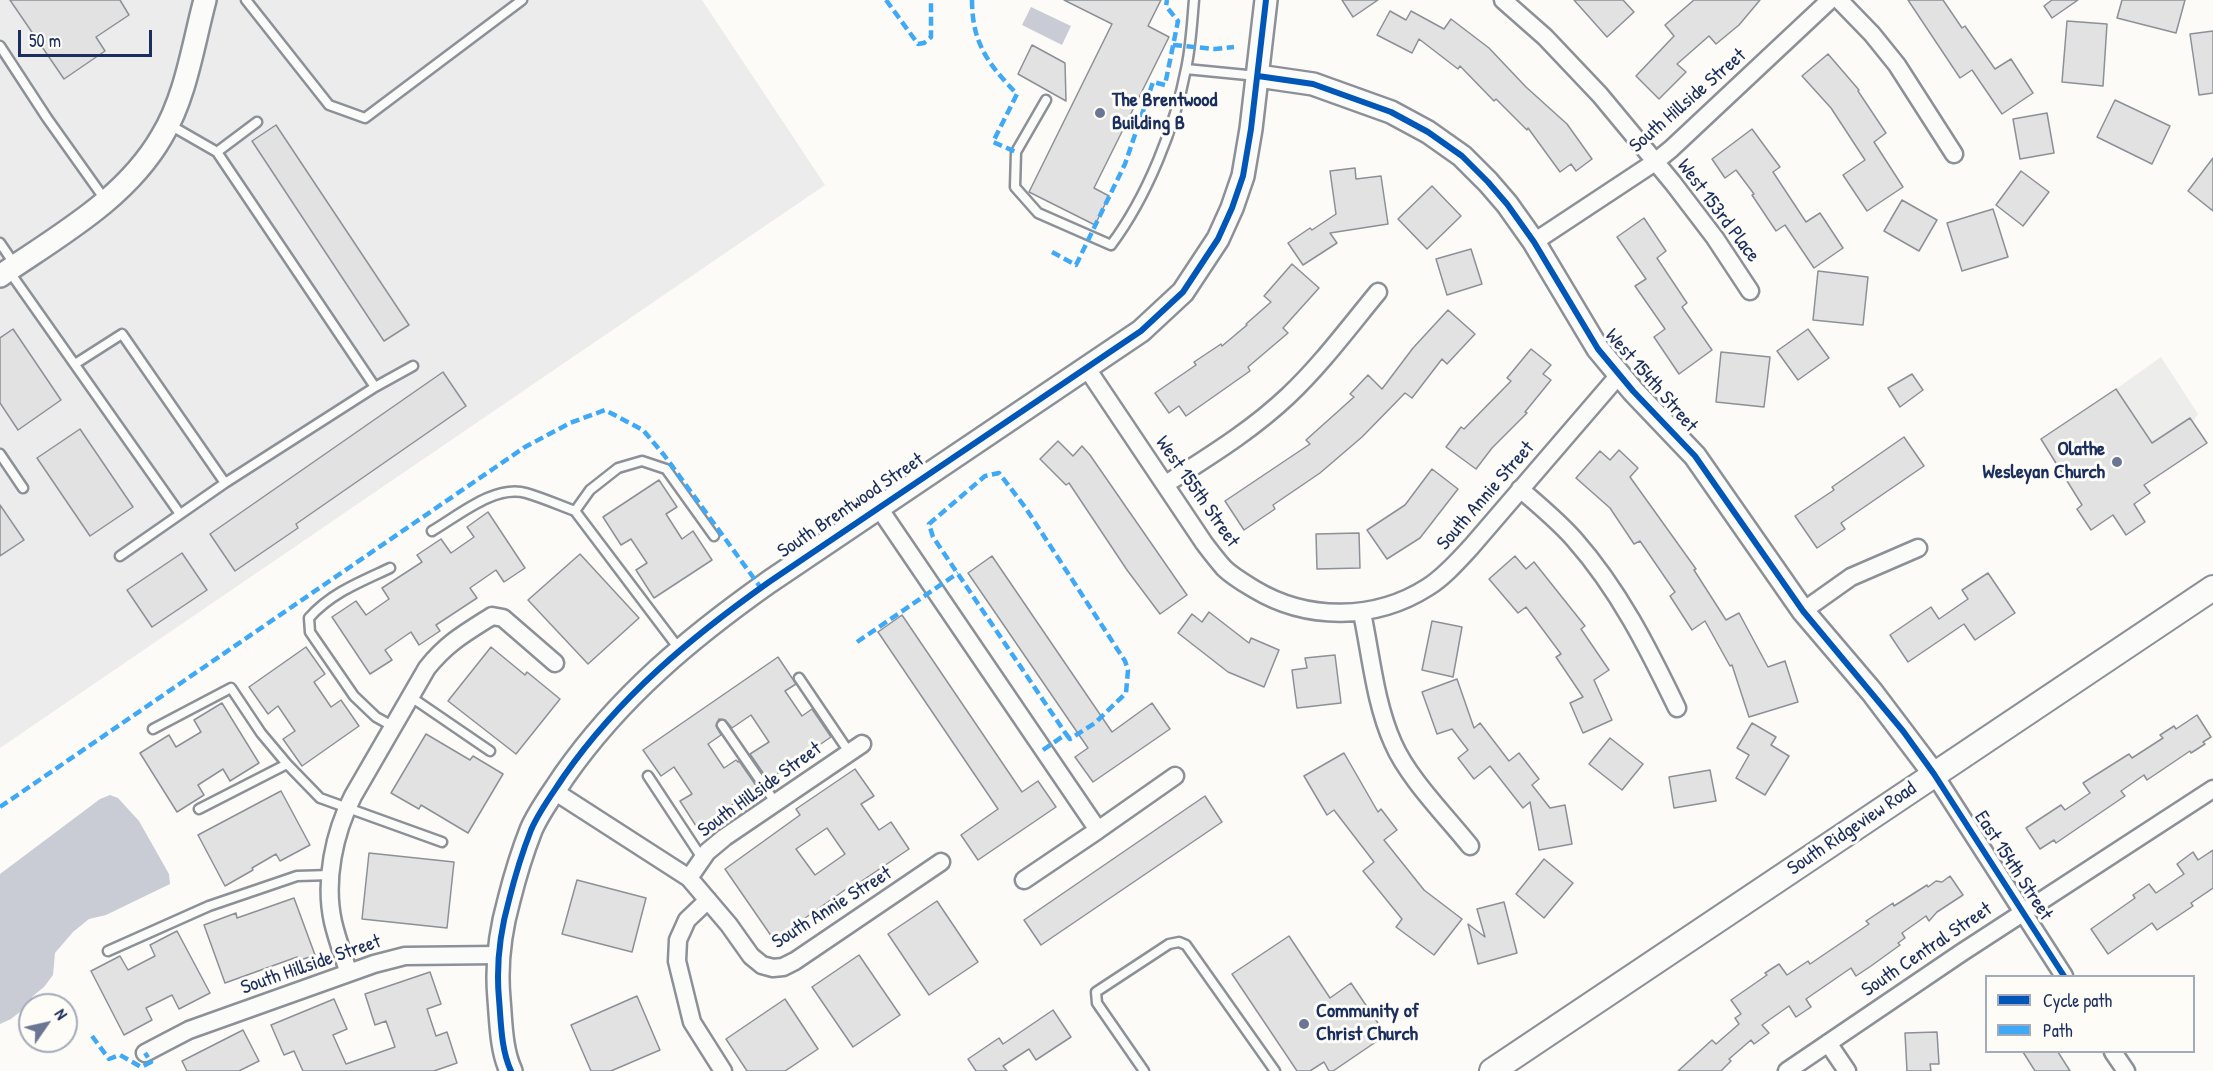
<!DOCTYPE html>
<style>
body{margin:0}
#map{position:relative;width:2213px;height:1071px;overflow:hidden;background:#fcfbf8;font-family:"Patrick Hand",sans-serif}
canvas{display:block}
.legend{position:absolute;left:1985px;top:975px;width:210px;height:78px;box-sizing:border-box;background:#fdfcf7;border:2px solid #a3aaba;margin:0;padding:8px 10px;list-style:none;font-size:18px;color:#1b2f5e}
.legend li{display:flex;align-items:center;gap:12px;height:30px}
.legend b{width:30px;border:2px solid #a3aaba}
.north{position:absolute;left:18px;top:993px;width:60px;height:60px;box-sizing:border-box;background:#fdfcf7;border:2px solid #a3aaba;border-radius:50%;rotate:56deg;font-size:16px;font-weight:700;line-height:24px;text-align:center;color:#1b2f5e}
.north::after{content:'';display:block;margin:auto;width:21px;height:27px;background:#6a7694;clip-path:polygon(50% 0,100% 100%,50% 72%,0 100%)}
.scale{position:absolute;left:18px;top:30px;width:134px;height:27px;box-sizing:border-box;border:3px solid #1b2f5e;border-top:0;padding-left:8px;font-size:18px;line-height:21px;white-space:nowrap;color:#1b2f5e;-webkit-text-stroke:4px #fdfcf7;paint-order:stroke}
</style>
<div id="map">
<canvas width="2213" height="1071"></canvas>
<ul class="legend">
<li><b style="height:8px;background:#0057b8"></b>Cycle path</li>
<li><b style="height:8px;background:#3fa9f5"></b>Path</li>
</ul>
<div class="north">N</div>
<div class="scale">50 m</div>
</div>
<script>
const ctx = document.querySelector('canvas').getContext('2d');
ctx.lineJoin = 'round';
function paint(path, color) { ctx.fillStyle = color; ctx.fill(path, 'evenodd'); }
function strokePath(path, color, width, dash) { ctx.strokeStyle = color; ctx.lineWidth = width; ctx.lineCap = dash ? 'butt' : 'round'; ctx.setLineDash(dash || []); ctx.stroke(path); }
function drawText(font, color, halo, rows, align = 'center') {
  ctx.font = font + ' "Patrick Hand",sans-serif'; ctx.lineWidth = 6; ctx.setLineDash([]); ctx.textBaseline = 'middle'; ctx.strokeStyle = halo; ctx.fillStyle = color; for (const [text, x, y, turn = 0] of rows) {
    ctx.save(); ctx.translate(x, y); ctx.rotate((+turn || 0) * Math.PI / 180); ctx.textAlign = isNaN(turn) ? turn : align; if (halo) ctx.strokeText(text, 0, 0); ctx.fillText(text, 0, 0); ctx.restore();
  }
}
const built = new Path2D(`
 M0,0H702L825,185L0,748Z`);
const green = new Path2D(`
 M2161,357L2198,414L2193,422L2190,418L2126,460L2116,389Z`);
const water = new Path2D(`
 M1031,7L1071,26L1062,45L1022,25Z
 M110,795L118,798L139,821L169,874L170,884L106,915L89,919L73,932L55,953L53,975L44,987L33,996L26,1007L11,1019L0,1024V874L100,799Z`);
const building = new Path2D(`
 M10,0H120L129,15L96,37L105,51L64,79Z
 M1064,0H1161L1148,26L1169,37L1094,188L1109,196L1095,225L1029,192L1112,24Z
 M1342,0H1378L1353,17Z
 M1574,0H1623L1634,12L1607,37Z
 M1694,0H1760L1739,25L1716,44L1709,36L1677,64L1686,72L1659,99L1636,76L1674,36L1665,25Z
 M1908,0H1943L1962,28L1965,26L1995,69L2011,59L2033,93L2002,114L1972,70L1960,78Z
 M2052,0H2078L2052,18L2044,6Z
 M2122,0H2185L2176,33L2117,18Z
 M1390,11L1406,20L1411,11L1444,29L1451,19L1489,48L1526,87L1567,124L1592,159L1576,171L1571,164L1560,172L1528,128L1527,130L1496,99L1494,101L1460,66L1458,69L1419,39L1412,53L1377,35Z
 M2067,21L2107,24L2103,86L2062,82Z
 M2213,31V93L2199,95L2190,34Z
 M1032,45L1065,63L1066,101L1018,74Z
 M1828,54L1859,90L1858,91L1886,133L1874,142L1903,187L1867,211L1843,175L1865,160L1831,108L1802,76Z
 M2115,100L2170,126L2152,164L2097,137Z
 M2047,113L2054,153L2020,159L2013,119Z
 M276,125L409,325L384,341L252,141Z
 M1752,129L1780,167L1773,172L1806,222L1820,213L1843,248L1814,268L1785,225L1776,231L1752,195L1754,194L1736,170L1725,178L1712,159Z
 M2213,158V211L2188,191Z
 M1355,168L1356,179L1381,176L1388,224L1330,233L1337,243L1303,265L1288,243L1310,228L1312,230L1336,214L1330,171Z
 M2021,171L2049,192L2023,226L1996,205Z
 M1432,186L1461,216L1427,249L1398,219Z
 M1902,200L1937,220L1919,251L1884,231Z
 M1993,209L2008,257L1962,271L1947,223Z
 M1644,218L1666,251L1657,258L1687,303L1682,307L1712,350L1679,374L1654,337L1665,329L1635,286L1646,279L1617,237Z
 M1471,249L1482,284L1447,295L1436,259Z
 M1292,264L1319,288L1283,328L1288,333L1248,367L1250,371L1186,416L1179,406L1169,413L1155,393L1196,365L1194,362L1221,344L1222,346L1247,325L1246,324L1271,302L1264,296Z
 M1818,271L1868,277L1863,325L1813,320Z
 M1448,310L1475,334L1447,364L1442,359L1412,398L1405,393L1362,437L1320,473L1273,505L1275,509L1244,530L1225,501L1310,444L1306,440L1354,397L1350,394L1368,375L1382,389L1413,348Z
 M13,329L61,400L18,430L0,403V338Z
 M1808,329L1829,358L1798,380L1777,351Z
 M1531,349L1551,365L1543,374L1551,380L1525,412L1527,413L1492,448L1476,469L1446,447L1461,427L1464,429L1511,381L1507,378Z
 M1721,352L1770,357L1764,407L1716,402Z
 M443,372L466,406L296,524L298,528L235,571L210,534Z
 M1912,374L1923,390L1900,407L1888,388Z
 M2116,389L2152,443L2190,418L2207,443L2144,485L2150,493L2134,504L2145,522L2126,535L2113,515L2091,530L2077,509L2082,505L2041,439Z
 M80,429L133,507L90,536L37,458Z
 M1904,437L1924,466L1841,523L1845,529L1817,548L1795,516L1834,490L1832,487Z
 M1058,441L1073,456L1082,446L1090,455L1187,595L1160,614L1127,570L1069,483L1066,485L1040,459Z
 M1619,450L1638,468L1630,477L1696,569L1694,570L1726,620L1739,613L1768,667L1785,661L1798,702L1749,717L1732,665L1730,666L1705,621L1692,630L1670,596L1675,592L1640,541L1634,544L1610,508L1576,478L1600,451L1610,460Z
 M1432,469L1458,489L1420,538L1387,559L1367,530L1405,505Z
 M659,480L677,507L666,514L682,539L693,531L712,560L654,598L636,570L647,563L631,539L621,545L603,517Z
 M0,505L24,540L0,556Z
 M488,512L525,568L504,582L496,570L470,588L477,598L436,625L440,631L419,645L411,632L385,650L392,660L370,674L332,617L356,601L366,615L389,599L382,588L422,562L417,555L441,539L451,553L474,537L467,527Z
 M1359,533L1360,568L1317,569L1316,534Z
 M182,553L207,590L152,627L127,590Z
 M580,554L639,618L588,664L528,600Z
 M992,556L1112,732L1152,703L1170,729L1093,782L1075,757L1088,748L968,573Z
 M1515,556L1526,569L1534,562L1585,626L1581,629L1609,670L1594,680L1612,720L1583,733L1570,703L1583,697L1556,657L1561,654L1526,607L1518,613L1489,579Z
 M1988,573L2015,613L1975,640L1964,624L1908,662L1890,635L1931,607L1939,619L1968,599L1962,590Z
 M1209,612L1249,643L1251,638L1279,650L1264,687L1228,672L1178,633L1192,614L1202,622Z
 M902,615L1022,792L1038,781L1056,807L978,860L961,835L998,809L878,632Z
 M1432,621L1462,627L1453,677L1422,670Z
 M306,647L325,674L314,682L331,707L341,700L359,726L302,766L283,739L295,731L278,706L268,714L249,687Z
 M491,647L525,675L527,672L560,699L516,754L448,701Z
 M1335,655L1341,703L1297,708L1292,670L1307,668L1305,658Z
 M778,657L796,684L785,691L802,716L812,709L831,737L768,780L750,754L769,742L751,715L732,728L725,720L719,719L716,726L721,735L708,744L724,768L736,760L738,762L739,761L757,787L698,829L680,801L692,794L674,767L661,776L643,750Z
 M1457,679L1474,728L1480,723L1509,761L1519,753L1539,779L1532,785L1550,808L1565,805L1572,844L1539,850L1530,802L1523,808L1490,766L1474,779L1458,758L1468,750L1452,729L1437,734L1422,692Z
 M222,703L259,763L230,781L223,769L198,785L204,795L177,812L140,753L169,735L176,747L201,732L194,720Z
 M2197,715L2211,737L2203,742L2205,744L2191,753L2190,751L2147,780L2144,775L2121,791L2125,796L2056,843L2054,840L2040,849L2026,828L2061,805L2065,810L2090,793L2083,783L2129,754L2132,758L2163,738L2160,735L2174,726L2176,729Z
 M1752,723L1776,737L1771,745L1789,756L1765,795L1736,778L1749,755L1737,748Z
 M426,734L470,760L473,756L503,774L468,833L421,805L419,809L391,793Z
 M1610,738L1643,764L1622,790L1589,764Z
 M1344,753L1378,812L1381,809L1397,830L1384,840L1424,890L1462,919L1434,955L1396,927L1402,919L1363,871L1374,862L1334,810L1327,815L1304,776Z
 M855,769L874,796L861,804L879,830L891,822L909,849L850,889L849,887L774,940L725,869L800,815L796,809ZM827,828L845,854L815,875L796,849Z
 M1710,770L1716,801L1674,808L1669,777Z
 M281,791L310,845L280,861L276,854L252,868L253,870L225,886L198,835Z
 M1205,796L1222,822L1041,945L1024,920Z
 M2213,850V888L2191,903L2193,906L2157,930L2152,923L2108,954L2091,929L2135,898L2133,895L2149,884L2156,893L2184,874L2177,864L2193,852L2198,860Z
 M369,853L454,862L447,928L362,919Z
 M1544,859L1573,883L1544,918L1516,894Z
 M1950,876L1963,895L1937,912L1929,921L1926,916L1902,933L1905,938L1898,943L1900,945L1871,966L1856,976L1851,968L1835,979L1806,999L1811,1007L1796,1017L1789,1006L1762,1025L1769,1033L1754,1044L1751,1040L1729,1059L1731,1061L1721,1071H1678L1712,1040L1716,1044L1739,1024L1735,1018L1741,1014L1731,1000L1767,975L1765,973L1779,964L1787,975L1808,961L1810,964L1869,924L1866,921L1893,903L1894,906L1927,885L1928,887L1936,881L1942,882Z
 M577,880L646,898L632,952L562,934Z
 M294,898L315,955L298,961L297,957L225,983L204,925L236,913L237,918Z
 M937,901L978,962L929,995L888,934Z
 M1504,902L1517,953L1478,964L1468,924L1485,937L1477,909Z
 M177,931L210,993L179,1009L172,995L146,1008L152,1020L124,1035L91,971L120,956L128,970L155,956L150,945Z
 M1289,936L1330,998L1351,983L1386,1035L1333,1071H1329L1324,1062L1310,1071H1297L1232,974Z
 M859,955L900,1015L853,1047L812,987Z
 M430,972L441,1004L427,1009L436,1036L447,1032L457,1063L434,1071H303L294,1051L284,1055L271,1025L334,999L347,1029L333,1035L346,1064L395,1047L386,1021L375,1025L365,994Z
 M637,996L660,1050L611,1071H591L571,1025Z
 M785,999L818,1049L785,1071H747L726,1039Z
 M1053,1010L1071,1037L1036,1060L1029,1049L1003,1066L1007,1071H976L968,1059L999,1038L1003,1044Z
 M243,1030L259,1061L239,1071H187L182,1061Z
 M1937,1032L1939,1064H1930L1931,1071H1907L1905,1033Z
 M2023,1052H2058L2070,1071H2035Z`);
const service = new Path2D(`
 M246,0L329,105L365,118L522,0
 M0,46L47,118L106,201
 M1186,69L1257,76
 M1046,100L1016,152L1015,187L1038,213L1111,245C1147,197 1175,127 1186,69C1191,46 1192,23 1194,0
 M217,152L257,122
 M0,243L15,265
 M9,271L180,514
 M75,364L122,334L225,483
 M375,387L413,366
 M0,454L23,488
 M432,531C458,516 495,484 526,493C543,498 559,505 575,511
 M120,556L225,483L375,387L217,152L170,125
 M390,568C360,582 331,593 309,618L310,632L354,696L376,717L394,727
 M680,650L575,511L590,490L618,468L642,461L666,469L714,536
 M799,678L849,752
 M411,697L490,751
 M722,725L775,802
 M153,729L231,688L261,733L287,764L320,798L442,842
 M648,776L702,858
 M199,809L287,764
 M108,951L209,906L297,876L331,875
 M1144,1071L1097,1003L1096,992L1169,944L1179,942L1186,945L1275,1071`);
const minor = new Path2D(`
 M1503,0L1545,37L1600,95L1673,183L1715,238L1750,291
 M1839,0L1872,34L1897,65L1954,154
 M1534,242L1655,162L1671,149L1830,0
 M1086,367L1204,543C1210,551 1217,560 1224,568C1232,576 1244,583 1254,589C1307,621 1375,621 1428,587C1444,577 1458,561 1471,547L1619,375
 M1166,484C1208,457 1251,431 1288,396C1321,365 1349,327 1378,292
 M1520,489C1539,505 1558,521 1574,539C1619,590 1648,648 1677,708
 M879,508L1098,830L1175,776
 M1803,611L1851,577L1918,548
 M1362,613C1371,655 1375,703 1393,743C1408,778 1446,816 1470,846
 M1934,774L2064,976
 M554,791L689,878L729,925L751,956L762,965L773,968L783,967L795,961L941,862
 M689,878L707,852L725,837L862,744
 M1024,880L1098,830
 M708,900L687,920L678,940L677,961L692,1022L723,1071
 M348,971C343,955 337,939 333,922C324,881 334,833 353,796L427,668C447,643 465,633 492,616L503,618L555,663
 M1828,1043L1847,1071
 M2113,1052L2126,1071
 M145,1053L189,1030L374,964L405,956L498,955
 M1787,1071L1961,953L2213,789`);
const tertiary = new Path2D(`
 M1258,76L1313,84L1391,112L1428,132L1462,156L1488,182L1507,204L1534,242L1598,349L1633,391L1695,456L1803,611L1872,692L1934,774
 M0,276C58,236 126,199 162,136C186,96 193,45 205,0
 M511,1071C501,1050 501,1022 499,999C496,966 500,932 509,900C515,876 522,853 531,830C539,811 553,793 564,776C620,696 690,638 769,582L1141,331L1183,292L1218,239L1232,208L1243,176L1251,129L1266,0`);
const secondary = new Path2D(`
 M1492,1071L2213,588`);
const quiet = new Path2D(`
 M886,0L918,44L924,43L931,37V0
 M972,0C972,43 988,64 1017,94L993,142L1016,152
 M1173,45L1215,49L1234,47
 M1052,252L1076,265L1125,164L1153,82L1165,85L1178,21L1166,6L1167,0
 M857,642L958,573
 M1043,750L1066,734L1070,739L1095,723L1126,693L1128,670L1125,661L1025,507L999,473L985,476L929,524L933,537L1066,734
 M0,807L525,447L570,423L605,410L643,430L664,455L761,588
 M92,1036L109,1059L120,1055L141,1067L151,1062L145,1053`);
const cycleway = new Path2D(`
 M1258,76L1313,84L1391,112L1428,132L1462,156L1488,182L1507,204L1534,242L1598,349L1633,391L1695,456L1803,611L1903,731L1934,774L2064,976
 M511,1071C501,1050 501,1022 499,999C496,966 500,932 509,900C515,876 522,853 531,830C539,811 553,793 564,776C620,696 690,638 769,582L1141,331L1183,292L1218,239L1232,208L1243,176L1251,129L1266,0`);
const markers = [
 [1100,113,6,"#6a7694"],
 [2117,462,6,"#6a7694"],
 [1304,1024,6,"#6a7694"]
];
const poiNames = [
 ["The Brentwood",1112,101],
 ["Building B",1112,124],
 ["Olathe",2105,450,"right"],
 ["Wesleyan Church",2105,473,"right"],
 ["Community of",1316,1012],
 ["Christ Church",1316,1035]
];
const streetNames = [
 ["South Hillside Street",1688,101,-41],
 ["West 153rd Place",1718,211,53],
 ["West 154th Street",1651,381,49],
 ["West 155th Street",1197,492,55],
 ["South Annie Street",1486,496,-49],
 ["South Brentwood Street",851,506,-34],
 ["South Hillside Street",760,790,-36],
 ["South Ridgeview Road",1852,829,-34],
 ["East 154th Street",2013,866,57],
 ["South Annie Street",832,908,-32],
 ["South Central Street",1927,950,-34],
 ["South Hillside Street",311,965,-19]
];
paint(built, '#ebeceb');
paint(green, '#ededec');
paint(water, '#c9ccd4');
paint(building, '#e2e2e2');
strokePath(building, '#8c9097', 1.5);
strokePath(service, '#8c9097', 13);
strokePath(minor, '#8c9097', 21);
strokePath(tertiary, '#8c9097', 26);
strokePath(secondary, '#8c9097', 28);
strokePath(service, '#fbfbf9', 8);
strokePath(minor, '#fbfbf9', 16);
strokePath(tertiary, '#fbfbf9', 21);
strokePath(secondary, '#fbfbf9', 24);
strokePath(quiet, '#3fa9f5', 4.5, [9, 4.5]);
strokePath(cycleway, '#0057b8', 6);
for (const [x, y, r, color] of markers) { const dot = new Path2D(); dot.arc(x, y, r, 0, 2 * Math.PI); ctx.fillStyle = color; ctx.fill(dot); strokePath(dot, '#fdfcf7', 2); }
drawText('bold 20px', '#1b2f5e', '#fdfcf7', poiNames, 'left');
drawText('20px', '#1b2f5e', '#fdfcf7', streetNames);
</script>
